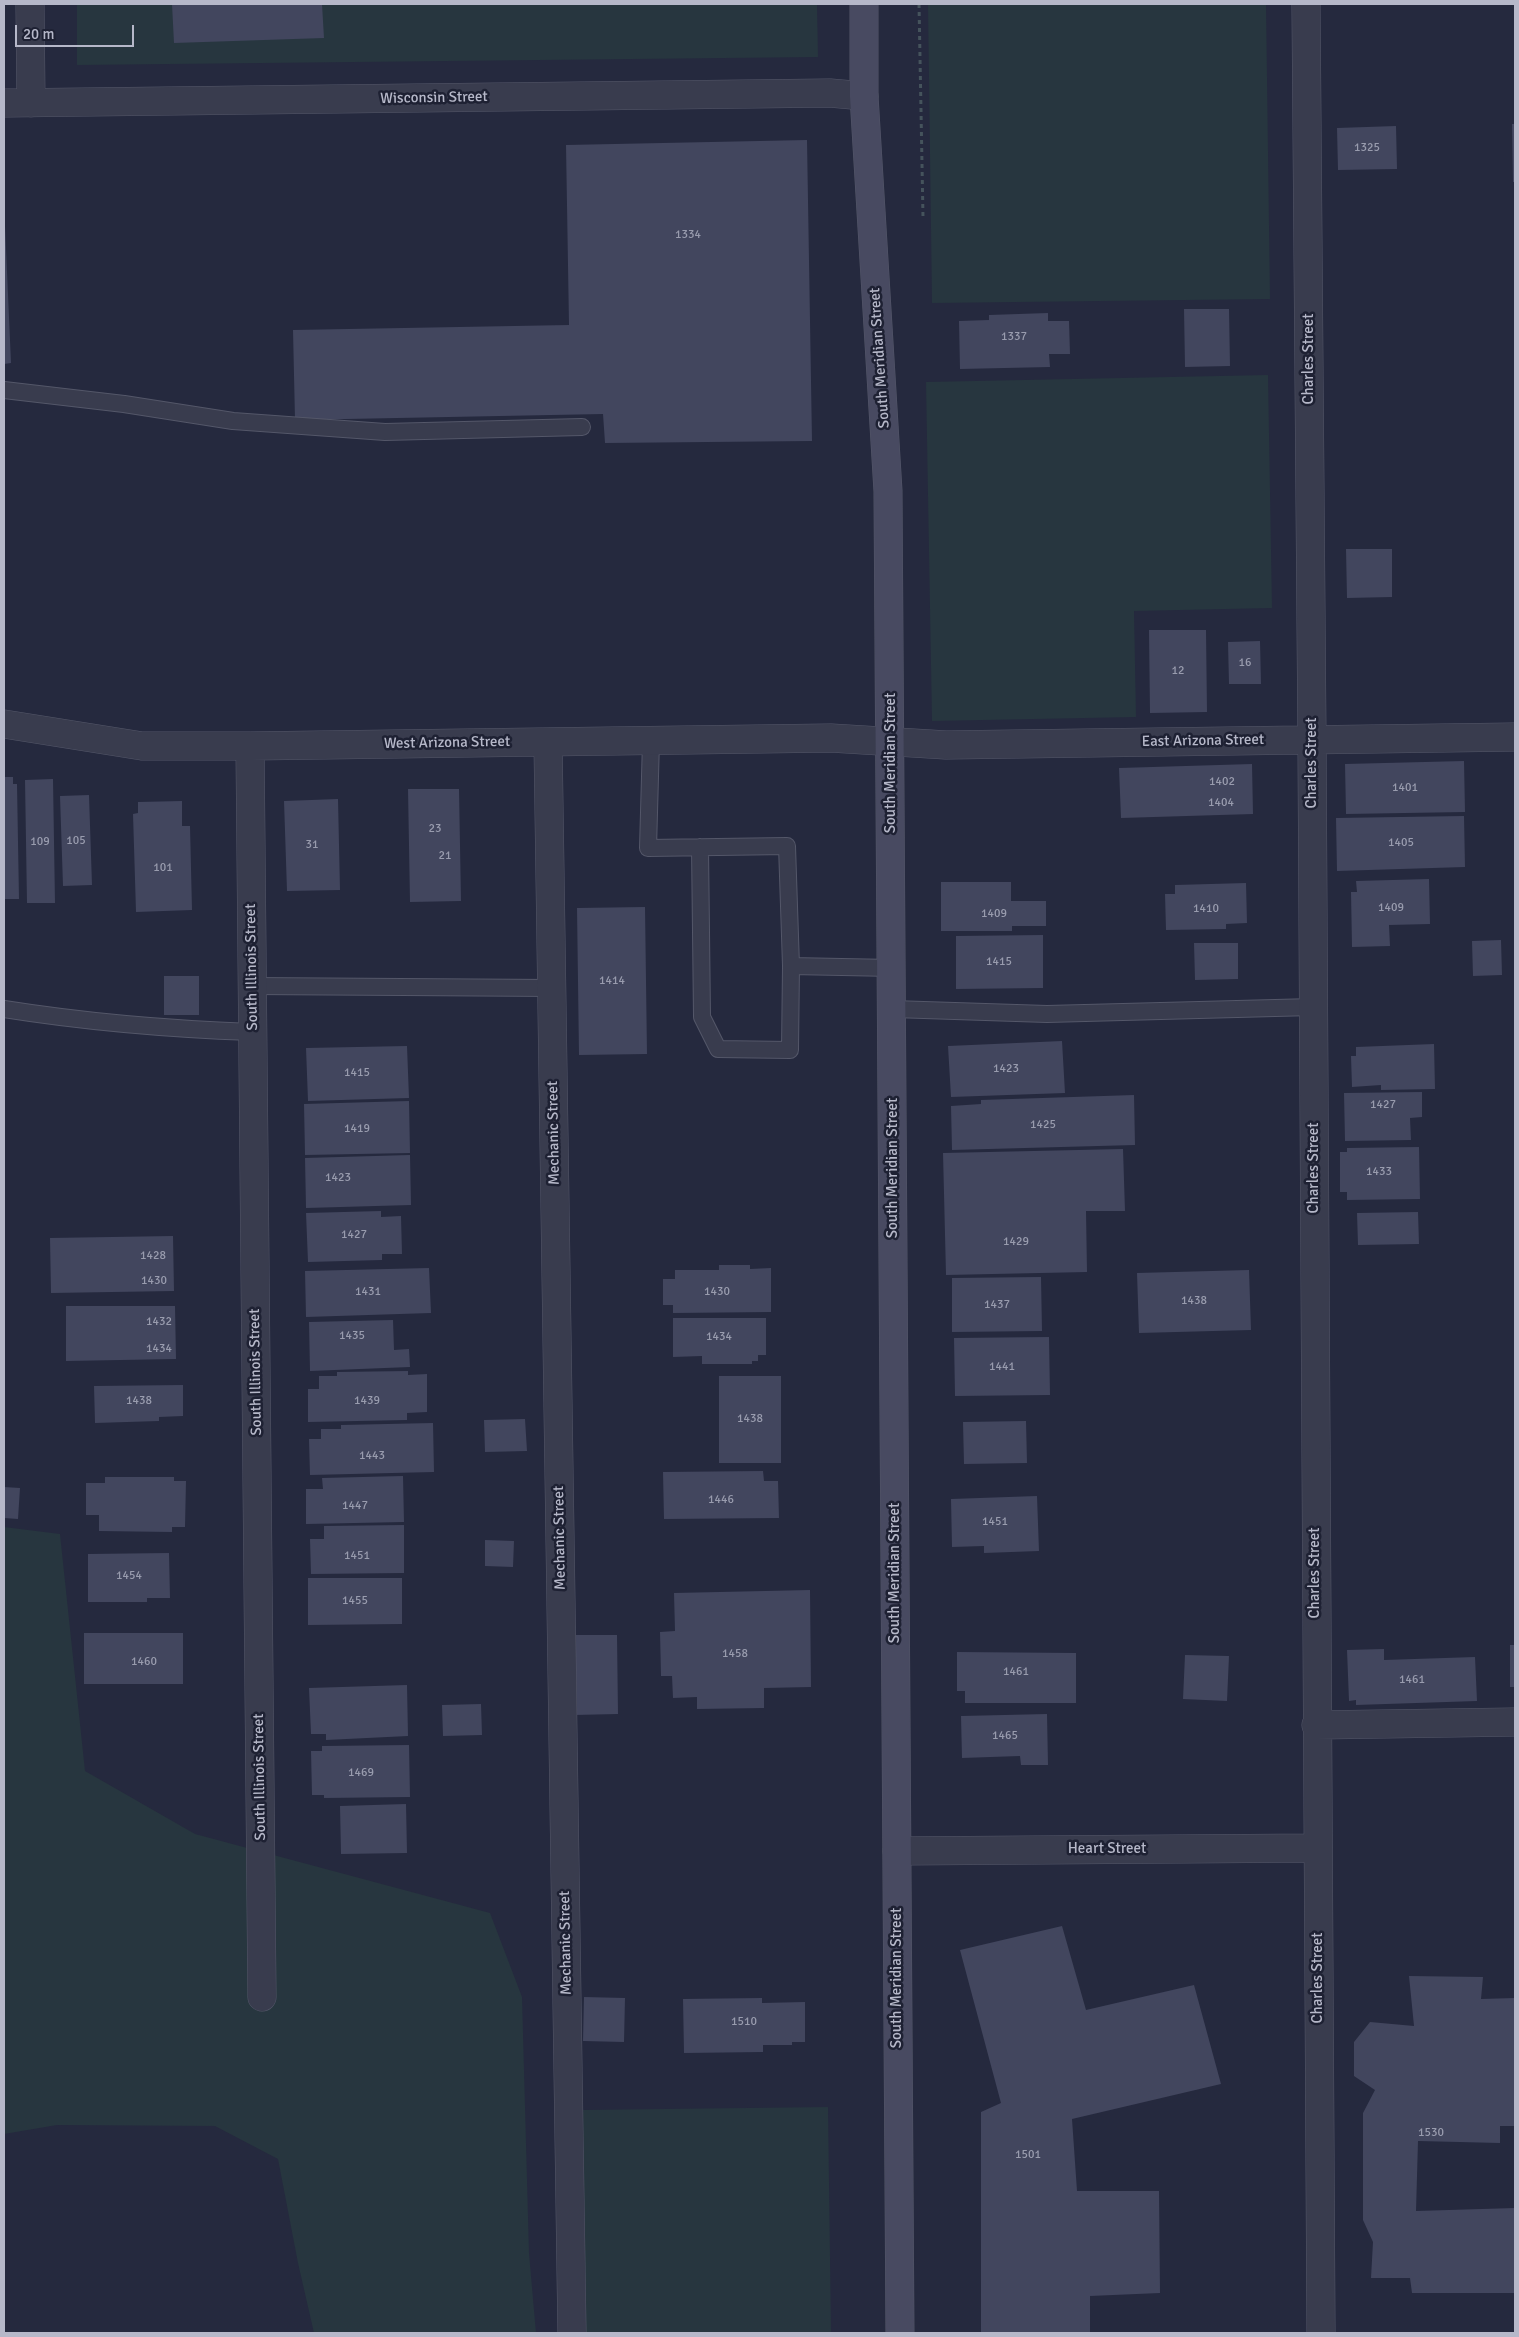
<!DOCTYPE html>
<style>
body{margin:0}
#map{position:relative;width:1519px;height:2337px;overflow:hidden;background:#25293e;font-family:Signika,sans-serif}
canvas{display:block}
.frame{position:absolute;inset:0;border:5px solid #b6b8c9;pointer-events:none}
.scale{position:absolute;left:15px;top:25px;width:119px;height:22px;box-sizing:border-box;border:2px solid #b6b8c9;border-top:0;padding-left:6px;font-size:15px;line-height:18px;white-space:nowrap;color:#b6b8c9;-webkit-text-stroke:4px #1e2133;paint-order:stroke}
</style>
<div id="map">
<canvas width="1519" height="2337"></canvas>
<div class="frame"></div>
<div class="scale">20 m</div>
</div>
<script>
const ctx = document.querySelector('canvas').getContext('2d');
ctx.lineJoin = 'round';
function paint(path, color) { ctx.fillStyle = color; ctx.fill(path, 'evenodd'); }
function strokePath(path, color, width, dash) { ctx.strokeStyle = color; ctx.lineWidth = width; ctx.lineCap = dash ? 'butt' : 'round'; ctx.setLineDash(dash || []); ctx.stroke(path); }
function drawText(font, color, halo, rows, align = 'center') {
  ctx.font = font + ' Signika,sans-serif'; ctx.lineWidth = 5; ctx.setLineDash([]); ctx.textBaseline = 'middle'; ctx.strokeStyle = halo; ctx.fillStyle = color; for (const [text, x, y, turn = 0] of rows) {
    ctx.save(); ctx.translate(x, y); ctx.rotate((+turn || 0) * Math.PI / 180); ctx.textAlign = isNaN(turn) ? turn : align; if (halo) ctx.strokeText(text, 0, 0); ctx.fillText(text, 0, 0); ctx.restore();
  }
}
const green = new Path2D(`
 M77,4H817L818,57L77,65Z
 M928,4H1266L1270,299L932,303Z
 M1268,375L1272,608L1134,611L1136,717L932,721L926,382Z
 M4,1527L60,1534L85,1771L195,1834L490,1913L522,1997L529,2253L536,2333H314L298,2263L278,2159L215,2126L57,2125L4,2134Z
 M828,2107L831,2333H586L583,2110Z`);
const building = new Path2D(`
 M172,4H322L324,38L174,43Z
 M1512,124H1515V182H1513Z
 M1396,126L1397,169L1338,170L1337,128Z
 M807,140L812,441L605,443L603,414L295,420L293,330L569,325L566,145Z
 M4,203L11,363L4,364Z
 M1184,309H1229L1230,366L1185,367Z
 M1048,313V321H1069L1070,354H1049L1050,367L960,369L959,321L989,320V315Z
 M1346,549H1392V597L1347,598Z
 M1149,630H1206L1207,712L1150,713Z
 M1260,641L1261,684H1229L1228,642Z
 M1464,761L1465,812L1346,814L1345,764Z
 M1252,764L1253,814L1121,818L1119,768Z
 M4,777H13V784H17L19,899H4Z
 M53,779L55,903H27L25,780Z
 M408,789H459L461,901L410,902Z
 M89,795L92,885L63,886L60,796Z
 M338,799L340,890L287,891L284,801Z
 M182,801V826H190L192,910L136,912L133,814L138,813V802Z
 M1464,816L1465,867L1337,871L1336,818Z
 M1429,879L1430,924L1389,925L1390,946L1352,947L1351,892H1357L1356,881Z
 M941,882H1011V901H1046V926H1012V931H941Z
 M1246,883L1247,923L1226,924V929L1166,930L1165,894H1175V885Z
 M645,907L647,1054L579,1055L577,908Z
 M1043,935V988L956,989V936Z
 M1501,940L1502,975L1473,976L1472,941Z
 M1194,943H1238V979L1195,980Z
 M164,976H199V1015H164Z
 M1062,1041L1065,1093L951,1097L948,1046Z
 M1434,1044L1435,1089L1381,1090V1085L1352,1087L1351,1056H1356V1047Z
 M407,1046L409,1098L308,1101L306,1048Z
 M1422,1092V1117L1410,1118L1411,1140L1345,1141L1344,1093Z
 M1134,1095L1135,1145L952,1150L951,1106L981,1104V1100Z
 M409,1101L410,1153L305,1155L304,1104Z
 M1419,1147L1420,1199L1347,1200V1192H1340V1152H1347V1148Z
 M1123,1149L1125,1211H1086L1087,1272L946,1275L943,1153Z
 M410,1155L411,1205L306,1208L305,1158Z
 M381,1211V1217L401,1216L402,1254H382V1260L308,1262L306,1213Z
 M1418,1212L1419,1244L1358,1245L1357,1213Z
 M173,1236L174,1291L51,1293L50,1238Z
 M719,1265H750V1269L771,1268V1312L673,1313V1305H663V1279H675V1270H719Z
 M429,1268L431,1313L306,1317L305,1271Z
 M1249,1270L1251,1330L1139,1333L1137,1273Z
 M1041,1277L1042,1331L952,1332V1278Z
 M66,1306H175L176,1359L66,1361Z
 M673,1318H766V1355H758V1361H752V1364H702V1356L673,1357Z
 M393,1320L394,1350L409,1349L410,1367L310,1371L309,1322Z
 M1049,1337L1050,1395L955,1396L954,1338Z
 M408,1371V1375L427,1374V1412L407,1413V1420L308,1422V1389H319V1376H337V1372Z
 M719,1376H781V1463H719Z
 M183,1385V1416L159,1417V1421L95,1423L94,1386Z
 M525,1419L527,1451L485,1452L484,1420Z
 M1026,1421L1027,1463L964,1464L963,1422Z
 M433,1423L434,1472L310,1475L309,1439H321V1429H341V1425Z
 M763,1471L764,1481H778L779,1518L664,1519L663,1472Z
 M403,1476L404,1522L306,1524V1489H323L322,1478Z
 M105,1477H174V1481H186L185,1527H172V1532L99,1531V1515H86V1483H105Z
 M4,1487L20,1488L18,1519L4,1518Z
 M1037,1496L1039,1551L984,1553V1546L952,1547L951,1499Z
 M404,1525V1573L311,1574L310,1539H324V1526Z
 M485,1540L514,1541L513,1567L485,1566Z
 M169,1553L170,1598H147V1602H88V1554Z
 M308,1578H402V1624L308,1625Z
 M810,1590L811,1687L764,1688V1708L697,1709V1697L673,1698L672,1676H661L660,1632L675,1631L674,1593Z
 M84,1633H183V1684H84Z
 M572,1635H617L618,1714L574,1715Z
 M1510,1645H1515V1687H1510Z
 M1384,1649V1660L1475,1657L1477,1701L1356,1705V1700L1349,1701L1347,1650Z
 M957,1652L1076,1653V1703H965V1691H957Z
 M1185,1655L1229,1656L1227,1701L1183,1699Z
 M407,1685L408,1736L326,1740V1734H311L309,1688Z
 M481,1704L482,1735L443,1736L442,1705Z
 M1047,1714L1048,1765H1021L1020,1756L962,1758L961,1716Z
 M409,1745L410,1797L324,1798V1795H312L311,1751H322V1746Z
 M406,1804L407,1853L341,1854L340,1806Z
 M1062,1926L1086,2010L1194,1985L1221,2084L1072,2119L1077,2191H1159L1160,2293L1090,2296V2333H981V2112L1001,2103L960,1950Z
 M1409,1976L1483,1977L1481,1999L1515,1998V2126H1500V2143L1418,2141L1416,2211L1515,2208V2293H1412L1410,2278H1371L1373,2242L1363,2220V2113L1375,2090L1354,2076V2042L1370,2022L1414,2026Z
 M584,1997L625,1998L624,2042L583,2041Z
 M762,1998V2003L805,2002V2042H792V2045H763V2052L684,2053L683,1999Z`);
const path = new Path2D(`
 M919,4L923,217`);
const lane = new Path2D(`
 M4,390L124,404L233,421L385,432L582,427
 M651,741L648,848L787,846L791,966L893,968
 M700,847L702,1017L718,1049L790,1050L791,966
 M252,986L552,988
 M4,1009C86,1022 169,1029 252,1032
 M893,1009L1047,1014L1313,1007`);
const street = new Path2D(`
 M30,4L31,103
 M1306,4L1312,740L1321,2333
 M4,103L830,93L864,96
 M4,724L142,746H250L831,738L946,745L1515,737
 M548,742L572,2333
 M250,746L262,1997
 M1316,1725L1515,1722
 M897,1851L1317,1848`);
const secondary = new Path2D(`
 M864,4V96L888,491L900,2333`);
const numberNames = [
 ["1325",1367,148],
 ["1334",688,235],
 ["1337",1014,337],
 ["16",1245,663],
 ["12",1178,671],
 ["1402",1222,782],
 ["1401",1405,788],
 ["1404",1221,803],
 ["23",435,829],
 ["105",76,841],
 ["109",40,842],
 ["1405",1401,843],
 ["31",312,845],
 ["21",445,856],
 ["101",163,868],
 ["1409",1391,908],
 ["1410",1206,909],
 ["1409",994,914],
 ["1415",999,962],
 ["1414",612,981],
 ["1423",1006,1069],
 ["1415",357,1073],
 ["1427",1383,1105],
 ["1425",1043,1125],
 ["1419",357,1129],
 ["1433",1379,1172],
 ["1423",338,1178],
 ["1427",354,1235],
 ["1429",1016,1242],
 ["1428",153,1256],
 ["1430",154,1281],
 ["1431",368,1292],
 ["1430",717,1292],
 ["1438",1194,1301],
 ["1437",997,1305],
 ["1432",159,1322],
 ["1435",352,1336],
 ["1434",719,1337],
 ["1434",159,1349],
 ["1441",1002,1367],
 ["1438",139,1401],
 ["1439",367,1401],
 ["1438",750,1419],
 ["1443",372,1456],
 ["1446",721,1500],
 ["1447",355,1506],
 ["1451",995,1522],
 ["1451",357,1556],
 ["1454",129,1576],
 ["1455",355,1601],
 ["1458",735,1654],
 ["1460",144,1662],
 ["1461",1016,1672],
 ["1461",1412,1680],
 ["1465",1005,1736],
 ["1469",361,1773],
 ["1510",744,2022],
 ["1530",1431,2133],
 ["1501",1028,2155]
];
const streetNames = [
 ["Wisconsin Street",434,98,-1],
 ["South Meridian Street",880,358,-94],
 ["Charles Street",1309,359,-90],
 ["East Arizona Street",1203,741,-1],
 ["West Arizona Street",447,743,-1],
 ["South Meridian Street",891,763,-90],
 ["Charles Street",1312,763,-90],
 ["South Illinois Street",252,967,-91],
 ["Mechanic Street",554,1133,-91],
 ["South Meridian Street",893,1168,-90],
 ["Charles Street",1314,1168,-90],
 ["South Illinois Street",256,1372,-91],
 ["Mechanic Street",560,1538,-91],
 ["South Meridian Street",895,1573,-90],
 ["Charles Street",1315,1573,-90],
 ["South Illinois Street",260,1777,-91],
 ["Heart Street",1107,1849],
 ["Mechanic Street",566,1943,-91],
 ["South Meridian Street",897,1978,-90],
 ["Charles Street",1318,1978,-90]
];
paint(green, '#27363f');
paint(building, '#42465e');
strokePath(lane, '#545769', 18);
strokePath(street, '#545769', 29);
strokePath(secondary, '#545769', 29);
strokePath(path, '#45535c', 3, [4, 4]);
strokePath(lane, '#393c4e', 16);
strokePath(street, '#393c4e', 28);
strokePath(secondary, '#484a61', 28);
drawText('12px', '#999cae', null, numberNames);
drawText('15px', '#b6b8c9', '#1e2133', streetNames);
</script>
